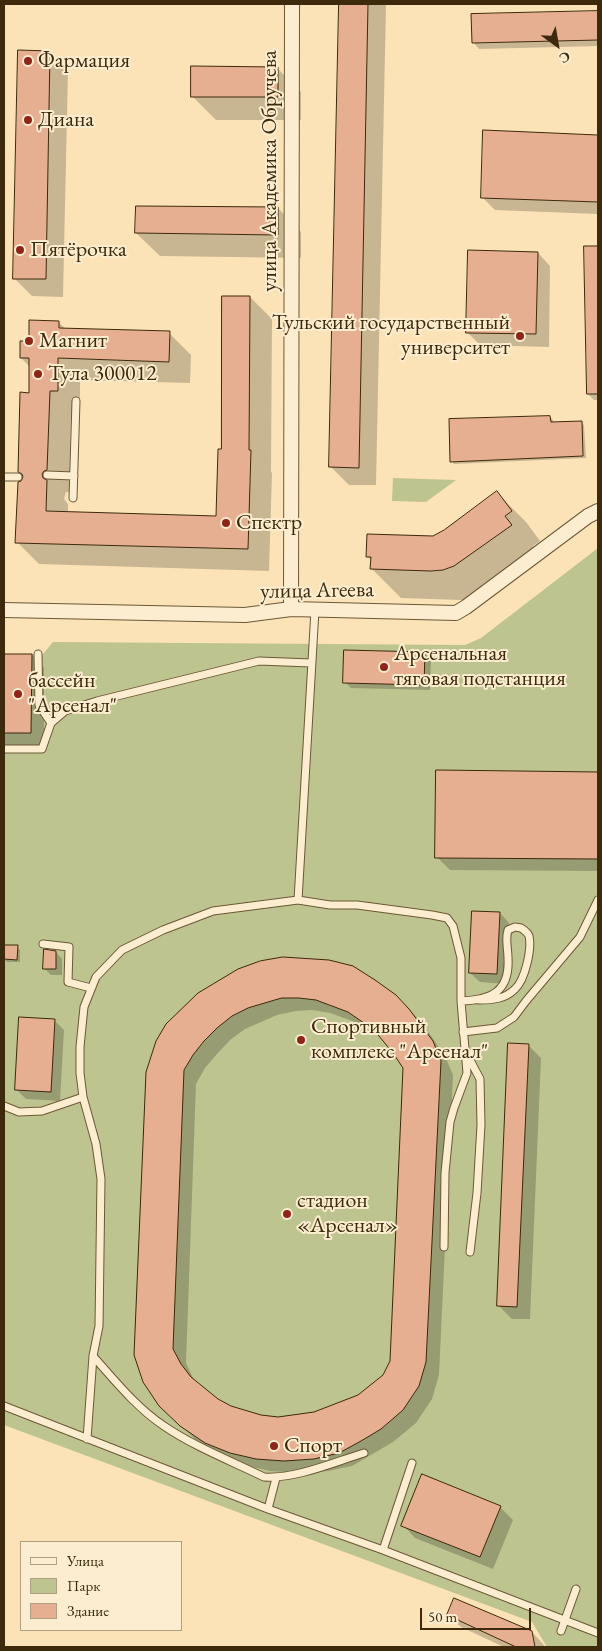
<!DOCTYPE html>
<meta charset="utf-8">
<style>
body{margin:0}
#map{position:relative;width:602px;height:1651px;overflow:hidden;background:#fbe3b7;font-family:"EB Garamond",serif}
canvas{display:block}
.frame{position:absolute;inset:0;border:5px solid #3d290b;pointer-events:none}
.legend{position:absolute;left:20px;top:1541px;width:162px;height:90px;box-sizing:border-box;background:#fcedd0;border:1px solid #b09f81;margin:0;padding:6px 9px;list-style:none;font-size:15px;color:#3d290b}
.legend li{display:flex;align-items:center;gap:10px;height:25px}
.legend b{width:25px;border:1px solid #b09f81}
.north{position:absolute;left:532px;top:20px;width:50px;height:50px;-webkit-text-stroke:4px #fcedd0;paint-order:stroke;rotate:148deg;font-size:14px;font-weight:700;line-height:20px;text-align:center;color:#3d290b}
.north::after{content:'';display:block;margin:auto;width:18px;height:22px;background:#3d290b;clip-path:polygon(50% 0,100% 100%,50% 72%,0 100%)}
.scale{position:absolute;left:420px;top:1608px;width:111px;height:22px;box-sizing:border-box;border:2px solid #3d290b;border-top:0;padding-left:6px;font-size:15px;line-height:18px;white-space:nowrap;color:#3d290b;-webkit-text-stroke:4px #fcedd0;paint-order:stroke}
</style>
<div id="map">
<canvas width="602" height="1651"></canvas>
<div class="frame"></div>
<ul class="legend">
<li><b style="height:6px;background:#fcedd0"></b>Улица</li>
<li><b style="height:14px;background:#bec48f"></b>Парк</li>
<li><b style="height:14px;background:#e7af91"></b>Здание</li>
</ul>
<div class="north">С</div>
<div class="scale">50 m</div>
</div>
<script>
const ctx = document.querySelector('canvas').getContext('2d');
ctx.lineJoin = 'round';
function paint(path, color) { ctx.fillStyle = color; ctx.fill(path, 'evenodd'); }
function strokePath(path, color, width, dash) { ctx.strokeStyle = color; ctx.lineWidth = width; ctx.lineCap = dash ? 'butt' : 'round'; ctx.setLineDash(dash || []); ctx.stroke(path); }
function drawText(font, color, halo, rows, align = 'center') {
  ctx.font = font + ' "EB Garamond",serif'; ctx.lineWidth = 4; ctx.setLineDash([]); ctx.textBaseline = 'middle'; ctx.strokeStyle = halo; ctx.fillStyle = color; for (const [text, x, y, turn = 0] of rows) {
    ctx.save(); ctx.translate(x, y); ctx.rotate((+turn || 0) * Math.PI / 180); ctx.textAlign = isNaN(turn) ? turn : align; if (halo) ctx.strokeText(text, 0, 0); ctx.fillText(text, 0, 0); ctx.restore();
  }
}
const green = new Path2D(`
 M393,478L456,480L426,502L392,501Z
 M598,548V1647H547L532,1622L4,1425V654H43L53,642L465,645L481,638Z`);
const shadow = new Path2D(`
 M340,4H386L376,485H349L331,467Z
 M598,12V46L479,49L473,42L472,15Z
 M50,52L68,70L63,297L32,296L14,278Z
 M277,68L301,92V120H216L192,96Z
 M484,132L598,136V214L495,210L482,197Z
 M278,208L301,232V258L160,256L136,233Z
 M586,247H598V400H594L588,394Z
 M538,253L550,266L549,347L480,345L467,332Z
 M250,297L272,319L271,472L272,473L269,571L39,564L17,542L22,482L24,476L19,471L30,394V367L21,358L30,342L58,322L66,329L169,333L191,355L190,383L80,380V413H71L69,492H66L64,499L68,504V513L217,517L222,450Z
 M550,417L553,420V424L582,423L584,425L586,458L454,464L452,461Z
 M497,493L526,522L540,541L533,546L540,555L473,599L461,600L401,598L372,569V561L367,556L434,537L445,531Z
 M424,653L431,660L430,690L351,688L345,682Z
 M4,655H32L44,668V746H4Z
 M438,772L598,773V871L450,870L437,857Z
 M500,913L509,923L506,984L480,982L470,973Z
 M17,947L20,950V962H7L4,959Z
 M56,952L62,959V975H51L44,968Z
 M283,958L329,961L395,996L422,1023L445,1056L453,1075L439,1375L432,1399L416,1423L393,1442L352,1466L328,1471L298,1473L270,1471L244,1465L220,1456L195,1439L160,1405L147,1072ZM312,1010L330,1013L363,1025L378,1034L386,1041L404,1068L391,1361L384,1376L359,1396L314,1413L278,1418L260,1416L230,1407L202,1389L193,1378L186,1363L196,1084L205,1068L217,1054L230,1040L245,1029L277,1015L296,1011Z
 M54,1020L64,1030L60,1101L26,1099L16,1089Z
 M528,1045L541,1058L530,1319H512L499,1306Z
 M500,1507L513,1520L493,1569L415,1538L403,1525Z
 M448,1615L532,1632L544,1645L545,1647H504L461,1627Z`);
const building = new Path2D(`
 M339,4H368L359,468L329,467Z
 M598,11V40L472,43L471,14Z
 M18,50L50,51L46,279H13Z
 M191,66L278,67V97H191Z
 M483,130L598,135V202L481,198Z
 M136,206L278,207V235L135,233Z
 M584,246H598V394H587Z
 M468,250L538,252L536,334L466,333Z
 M222,296H250L249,450H251L248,549L15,543L18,482L21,481L23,477L22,474L18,472L20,392L29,393V358H20V341H29V320L59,321V328L170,331L169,362L58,358V391H50L47,470L44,471L42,474L43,478L47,480L46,511L216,516L218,449H221Z
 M550,416L551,422L582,421L583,456L450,462L449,419Z
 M497,491L512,511L505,516L512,525L454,566L443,570L431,571L370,569L371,557H366L367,534L433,536L444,530Z
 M344,650L425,652L424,685L343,683Z
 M4,654H32L31,733H4Z
 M436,770L598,772V859L435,858Z
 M472,911L500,912L497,974L469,973Z
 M4,945H18L17,960L4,959Z
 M44,949L56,951V969H43Z
 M283,957L329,960L353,966L375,980L396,995L409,1009L433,1041L441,1061L426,1362L419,1386L403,1410L381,1429L361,1441L339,1453L314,1459L284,1461L256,1459L230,1453L205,1443L180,1426L159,1406L143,1382L134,1355L146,1072L156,1041L166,1024L198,993L238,969L260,961ZM282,998H299L316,1000L348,1012L374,1030L393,1053L403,1068L390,1361L383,1375L358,1395L314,1412L278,1417L261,1415L231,1406L218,1399L191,1377L181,1364L173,1349L184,1070L193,1055L204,1041L217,1028L232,1016L248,1008Z
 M19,1017L55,1019L51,1092L15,1090Z
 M508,1043L529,1044L517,1307L497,1306Z
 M422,1474L501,1506L480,1557L401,1526Z
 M454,1598L532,1631L535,1647H516L447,1615Z`);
const lane = new Path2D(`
 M47,475L74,476
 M4,477H18
 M73,498L76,401
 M38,654L39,705L51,723
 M4,749H42L51,723L65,711L97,701L259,661L311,663
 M298,900L315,610
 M43,944L69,947L68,982L91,988
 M461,1001C491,1000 510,992 508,958C508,948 505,939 508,930L515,927L521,928C524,930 528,933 529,936C532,949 525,980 515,989C505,999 493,1000 479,1000
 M464,1036L463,1032L497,1028L514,1017L526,1001L580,937L598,900
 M469,1053L471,1062L480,1079L481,1125L477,1193L470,1252
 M4,1106L19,1112L42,1111L83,1097
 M93,1356C115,1381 137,1408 164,1426C195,1447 231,1461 264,1477C296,1479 334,1462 364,1453
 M4,1406L268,1509L383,1550L598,1633
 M87,1439L93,1356L99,1326L101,1179L96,1144L83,1097L80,1073V1047L84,1007L96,977L122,950L163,930L213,911L298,900L330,905H357L432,915L447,918L453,926L461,958V1001L467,1073L454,1108L450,1122L445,1173L444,1247
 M268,1509L276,1478
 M383,1550L412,1463
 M561,1631L576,1589`);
const street = new Path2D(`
 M291,609L292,4
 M4,610L245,615L291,609L456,613L466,607L588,516L598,511`);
const markers = [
 [28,61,5,"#8f2418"],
 [28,120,5,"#8f2418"],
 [20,250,5,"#8f2418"],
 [520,336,5,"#8f2418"],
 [29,341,5,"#8f2418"],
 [38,374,5,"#8f2418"],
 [226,523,5,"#8f2418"],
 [384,667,5,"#8f2418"],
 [18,694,5,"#8f2418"],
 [301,1040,5,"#8f2418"],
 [287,1214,5,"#8f2418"],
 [274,1446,5,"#8f2418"]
];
const poiNames = [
 ["Фармация",38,61],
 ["Диана",38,120],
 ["Пятёрочка",30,250],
 ["Тульский государственный",510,323,"right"],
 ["университет",510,348,"right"],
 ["Магнит",39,341],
 ["Тула 300012",48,374],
 ["Спектр",236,523],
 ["Арсенальная",394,654],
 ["тяговая подстанция",394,679],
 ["бассейн",28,681],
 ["\"Арсенал\"",28,706],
 ["Спортивный",311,1027],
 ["комплекс \"Арсенал\"",311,1052],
 ["стадион",297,1201],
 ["«Арсенал»",297,1226],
 ["Спорт",284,1446]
];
const streetNames = [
 ["улица Академика Обручева",270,171,-90],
 ["улица Агеева",317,591,-1]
];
paint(green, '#bec48f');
paint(shadow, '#0003');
paint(building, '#e7af91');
strokePath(building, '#3d290b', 1);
strokePath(lane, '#6c5836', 9);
strokePath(street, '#6c5836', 16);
strokePath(lane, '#fcedd0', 7);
strokePath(street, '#fcedd0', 14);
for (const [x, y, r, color] of markers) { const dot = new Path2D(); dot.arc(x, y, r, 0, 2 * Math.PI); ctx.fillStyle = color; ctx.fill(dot); strokePath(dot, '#fcedd0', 2); }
drawText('22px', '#3d290b', '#fcedd0', poiNames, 'left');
drawText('22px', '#3d290b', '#fcedd0', streetNames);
</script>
